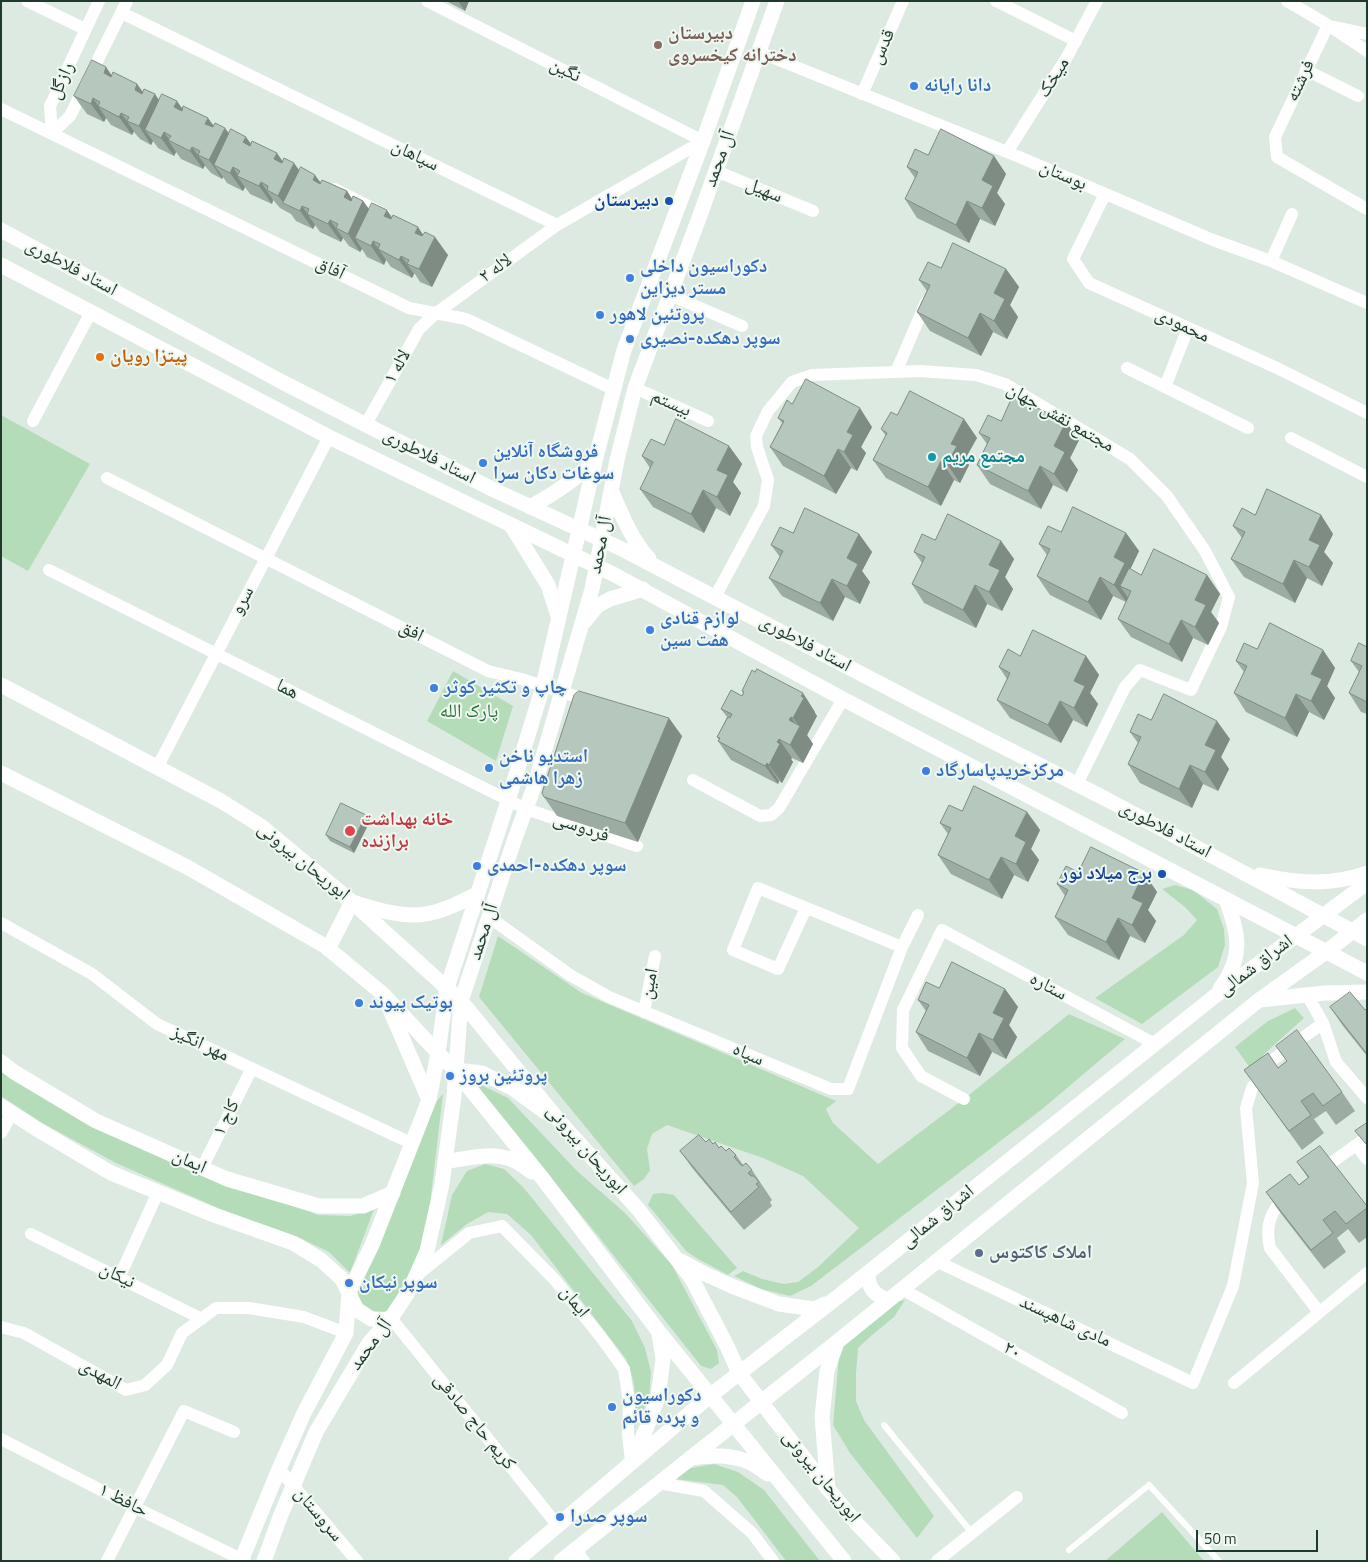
<!DOCTYPE html>
<meta charset="utf-8">
<style>
body{margin:0}
#map{position:relative;width:1368px;height:1562px;overflow:hidden;background:#ddeae2;font-family:"Titillium Web",sans-serif}
canvas{display:block}
.frame{position:absolute;inset:0;border:2px solid #1f3a2d;pointer-events:none}
.scale{position:absolute;left:1196px;top:1530px;width:122px;height:22px;box-sizing:border-box;border:2px solid #1f3a2d;border-top:0;padding-left:6px;font-size:15px;line-height:18px;white-space:nowrap;color:#1f3a2d;-webkit-text-stroke:4px #eef7f0;paint-order:stroke}
</style>
<div id="map">
<canvas width="1368" height="1562"></canvas>
<div class="frame"></div>
<div class="scale">50 m</div>
</div>
<script>
const ctx = document.querySelector('canvas').getContext('2d');
ctx.lineJoin = 'round';
function paint(path, color) { ctx.fillStyle = color; ctx.fill(path, 'evenodd'); }
function strokePath(path, color, width, dash) { ctx.strokeStyle = color; ctx.lineWidth = width; ctx.lineCap = dash ? 'butt' : 'round'; ctx.setLineDash(dash || []); ctx.stroke(path); }
function drawText(font, color, halo, rows, align = 'center') {
  ctx.font = font + ' "Titillium Web","Noto Naskh Arabic",sans-serif'; ctx.lineWidth = 4; ctx.setLineDash([]); ctx.textBaseline = 'middle'; ctx.strokeStyle = halo; ctx.fillStyle = color; for (const [text, x, y, turn = 0] of rows) {
    ctx.save(); ctx.translate(x, y); ctx.rotate((+turn || 0) * Math.PI / 180); ctx.textAlign = isNaN(turn) ? turn : align; if (halo) ctx.strokeText(text, 0, 0); ctx.fillText(text, 0, 0); ctx.restore();
  }
}
const green = new Path2D(`
 M1,415L90,464L28,571L1,556Z
 M453,671L513,706L496,761L427,721Z
 M1175,885L1193,890L1217,909L1224,929L1225,945L1218,967L1142,1024L1095,998L1184,935L1197,920L1185,907L1162,889Z
 M498,936L582,993L836,1101L826,1109L833,1123L878,1164L964,1099L1069,1014L1125,1039L1041,1110L811,1286L790,1296L761,1289L734,1276L743,1271L762,1279L784,1284L798,1282L817,1268L859,1228L803,1176L763,1158L667,1125L652,1134L647,1149L650,1170L644,1179L634,1186L479,997Z
 M1295,1008L1304,1018L1263,1055L1253,1072L1235,1047L1268,1021Z
 M1,1070L287,1204L319,1215L350,1216L374,1209L350,1273L329,1252L302,1239L218,1208L116,1163L44,1124L1,1096Z
 M471,1080L508,1098L577,1171L625,1213L672,1265L717,1350L719,1363L711,1369L701,1366L599,1237Z
 M443,1094L429,1213L419,1259L388,1312L374,1311L360,1302L357,1289L433,1105Z
 M485,1164L504,1169L523,1187L632,1321L645,1348L651,1372L649,1400L633,1430C637,1400 637,1387 626,1359L531,1235L507,1214L488,1212L467,1224L441,1245L452,1195L467,1171Z
 M663,1193L674,1195L737,1268L728,1275L698,1259L686,1251L648,1205L653,1194Z
 M905,1300L894,1317L872,1335L858,1348L856,1373V1401L864,1420L934,1516L917,1538L850,1453L833,1425L839,1356L848,1339L895,1302Z
 M714,1464L738,1472L764,1490L820,1561H786L737,1497L723,1485L675,1479L691,1468Z
 M1162,1512L1204,1561H1105Z`);
const lane = new Path2D(`
 M884,1425L972,1533
 M1069,1550L1149,1485L1219,1561`);
const street = new Path2D(`
 M27,1L85,29
 M427,1L703,141
 M996,1L1076,41
 M1287,1L1328,25L1367,51
 M122,13L557,225L703,141
 M1328,25L1275,137L1277,157L1367,209
 M1335,27L1367,34
 M759,52L1017,156L1213,240L1271,261L1367,303
 M1306,70L1358,96
 M862,94L903,1
 M1,109L409,308L466,319L613,389
 M52,133L70,116L127,1
 M52,133L50,106L99,1
 M1007,152L1067,57L1097,1
 M716,171L813,211
 M335,189L384,214
 M1105,194L1073,259L1089,283L1277,368L1367,413
 M1271,261L1292,214
 M670,295L742,326
 M1127,368L1248,428
 M896,372L926,302
 M1165,387L1188,328
 M635,388L708,421
 M33,421L91,312
 M366,424L419,329L435,314L557,225
 M1291,438L1367,477
 M107,478L488,671L521,679L590,701
 M49,570L526,809L637,846
 M715,597L764,506L768,480L757,447L756,436L768,411L792,382L812,375L920,371L976,375L1005,384L1130,459L1167,496L1205,551L1229,597L1221,627L1191,690L1140,670L1125,687L1077,784
 M158,766L329,437
 M693,780L760,816L771,815L779,808L843,699
 M806,908L778,969L733,950L758,888L902,947
 M489,917L570,975L609,997L831,1089H848L902,947L918,915
 M1,923L92,974L157,1024L411,1143
 M1307,995L1323,1023L1336,1062L1367,1098
 M644,1012L655,956
 M964,1099L921,1076L902,1048L903,1010L942,930L1155,1044
 M1,1133L12,1113
 M1367,1138L1356,1145L1367,1159
 M202,1168L252,1068
 M1320,1171L1356,1145
 M1288,1195C1270,1210 1265,1226 1270,1248L1319,1312
 M31,1234L202,1319
 M936,1261L1193,1383L1233,1286L1253,1183L1246,1108L1252,1088L1267,1064L1323,1023
 M416,1276L469,1233L502,1226L555,1280L600,1336L624,1369L629,1403L628,1434L631,1461
 M119,1278L158,1192
 M902,1289L1122,1413
 M391,1318L558,1526
 M1,1327L24,1333L126,1390L145,1385L167,1365L182,1333L216,1308H249L304,1317L346,1333
 M1234,1383L1367,1273
 M1,1439L134,1507L245,1561
 M279,1469L357,1561
 M658,1483L704,1491L752,1533L773,1561
 M575,1549L584,1561
 M107,1561L184,1411L234,1432
 M937,1561L1017,1497`);
const secondary = new Path2D(`
 M1,230L284,383L494,490L624,550L921,705L1106,799L1367,939
 M1,265L329,437L615,575L843,699L1367,973
 M611,490C622,515 631,539 649,559
 M530,507C557,492 573,481 595,461
 M511,525L548,585L558,616
 M585,621L597,606L610,599L643,589
 M1,685L221,801L261,826L352,902L461,1001L560,1122L638,1209L662,1240L692,1279L727,1346L739,1373L828,1489L858,1525L893,1561
 M1,773L187,867L325,946L383,994L438,1053L455,1070L543,1179L659,1332L844,1561
 M1260,875C1297,883 1331,886 1367,873
 M328,949L352,902C375,909 401,918 426,914C444,911 461,902 477,894
 M1220,989C1244,956 1239,935 1226,899
 M1260,1000L1325,993L1367,992
 M388,1005L429,1100
 M1,1062L14,1072L96,1121L227,1179L319,1206H363L393,1193
 M455,1070L482,1073L512,1088L545,1112
 M1,1106L35,1128L111,1173L214,1215L293,1243L321,1260L342,1279L357,1310L371,1319L382,1320L391,1318
 M445,1162C468,1158 493,1151 515,1161C521,1164 527,1169 532,1172
 M681,1261L705,1274L734,1287L779,1304L814,1309L825,1304
 M868,1273C868,1288 874,1295 888,1300
 M633,1458L647,1427L658,1397L663,1359L659,1334
 M690,1458C711,1455 731,1454 751,1463C757,1466 762,1471 768,1474
 M828,1489L822,1417L827,1371L837,1342
 M241,1561L279,1469L304,1413L346,1333L349,1292L372,1245L429,1100L438,1053L447,988L508,801L543,686L595,461L624,350L703,141L753,1
 M264,1561L280,1517L316,1432L369,1343L391,1318L407,1294L416,1276L427,1251L442,1184L454,1096L461,1001L514,841L534,787L592,589L617,460L635,388L699,218L777,1
 M516,1561L711,1395L835,1299L1215,996L1367,883
 M561,1561L837,1342L1259,1000L1326,952L1367,920`);
const wall = new Path2D(`
 M446,1H469L465,11Z
 M112,75L137,84L143,92L159,101L182,109L214,126L251,144L321,182L347,191L352,199L363,201L369,209L392,218L423,235L448,255L432,287L420,282L415,274H414L412,278L391,267L386,260L384,265L367,257L362,249L360,252L349,246L343,238L341,242L320,232L315,225L313,229L296,221L291,214L280,208L274,201L273,200L272,204L250,194L245,187L243,191L227,183L223,177L222,179L211,173L205,166V165L203,169L181,159L176,152L174,156L158,148L153,141L151,145L140,139L134,132V131L132,135L111,125L106,118L104,122L87,114L74,96Z
 M994,156L1006,174L997,193L1005,204L995,226L980,219L969,243L917,218L905,199L915,178L907,167Z
 M941,268L1006,269L1019,287L1010,305L1018,317L1007,339L993,332L981,356L930,331L917,312L927,291L919,280Z
 M792,404L872,427L861,447L866,453L857,471L851,468L836,494L783,466L770,447L782,423L778,418Z
 M964,419L977,438L965,459L969,465L960,483L954,480L941,506L886,478L873,460L886,436L881,429Z
 M1066,422L1079,440L1070,458L1078,470L1067,492L1053,485L1041,509L990,484L977,465L987,444L979,433Z
 M664,445L729,446L742,464L733,482L741,493L730,516L716,508L704,533L653,507L640,489L650,468L642,456Z
 M1255,515H1321L1333,534L1324,552L1333,563L1322,586L1307,578L1295,603L1244,577L1231,559L1242,538L1233,526Z
 M1061,532L1126,533L1139,551L1130,569L1141,575H1207L1220,594L1211,612L1219,623L1208,645L1193,638L1182,662L1131,637L1118,619L1126,602L1113,596L1101,620L1050,595L1037,576L1047,555L1039,544Z
 M793,533L859,534L872,552L862,571L870,582L860,604L845,597L833,621L782,596L769,578L780,557L771,545Z
 M935,540L1001,541L1014,559L1005,577L1013,589L1002,611L987,604L976,628L924,603L912,584L922,563L914,552Z
 M1367,647V714L1361,712L1349,693L1359,672L1351,661Z
 M1257,649L1323,650L1335,668L1327,686L1335,698L1324,720L1309,712L1297,737L1246,712L1234,693L1244,672L1236,661Z
 M1020,656H1086L1099,675L1090,693L1098,704L1087,727L1073,720L1061,743L1010,718L997,700L1007,679L999,667Z
 M742,691L815,712V713L817,716L807,735L813,744L803,763L792,758L791,759L793,762L782,783L779,781L778,784L731,760L718,741L719,740L717,737L727,717L721,709L742,696L743,693Z
 M1151,720L1230,739L1221,757L1229,769L1218,791L1203,784L1192,808L1140,783L1128,764L1138,743L1130,732Z
 M682,736L638,842L557,816L544,797Z
 M962,811L1027,812L1040,830L1031,849L1039,860L1028,882L1014,875L1002,899L951,874L938,855L948,834L940,823Z
 M366,815L370,821L354,853L330,841L326,835Z
 M1078,872L1144,873L1157,892L1148,910L1156,921L1145,943L1130,936L1119,960L1068,935L1055,917L1065,896L1057,884Z
 M939,988L1005,989L1018,1007L1009,1025L1017,1037L1006,1059L992,1052L980,1076L928,1051L916,1032L926,1011L918,1000Z
 M1330,1007L1365,1010L1367,1009V1056L1343,1026Z
 M1276,1046L1342,1092L1355,1111L1336,1125L1326,1111L1314,1119L1324,1133L1302,1150L1244,1070L1278,1068L1287,1061Z
 M706,1142L736,1155L743,1165L752,1170L772,1200L770,1202L772,1206L744,1230L693,1169L680,1151Z
 M1297,1162L1367,1206V1237L1359,1243L1348,1229L1337,1238L1346,1252L1324,1269L1279,1211L1266,1192L1299,1185L1308,1178Z`);
const shadedWall = new Path2D(`
 M458,1H469L465,11Z
 M106,67L119,86L104,73Z
 M137,84L150,103L155,94L167,112L145,130L153,141L151,145L139,126L135,90Z
 M93,98L106,118L104,122L91,104Z
 M177,101L190,120L174,107Z
 M121,113L134,131L132,135L119,117Z
 M208,118L221,136L225,128L238,146L214,165L223,177L222,179L209,160L205,124Z
 M164,132L170,141L168,140L176,152L174,156L161,138Z
 M246,137L259,155L243,142Z
 M192,147L205,165L203,169L190,151Z
 M277,153L290,172L294,163L307,181L284,203L278,196L274,159Z
 M994,156L1006,174L997,193L1005,204L995,226L982,208V180Z
 M233,167L239,177L237,176L245,187L243,191L230,173Z
 M315,175L328,193L313,180Z
 M261,182L273,200L272,204L259,186Z
 M347,191L359,210L363,201L376,219L355,238L362,249L360,252L348,234L344,197Z
 M967,201L980,219L969,243L956,225Z
 M302,206L315,225L313,229L300,211Z
 M387,210L399,228L384,216Z
 M330,220L343,238L341,242L328,224Z
 M418,227L430,245L435,237L448,255L432,287L419,269L415,233Z
 M373,241L386,260L384,265L371,246Z
 M401,256L414,274L412,278L399,260Z
 M1006,269L1019,287L1010,305L1018,317L1007,339L994,321V293Z
 M980,313L993,332L981,356L968,338Z
 M860,408L872,427L861,447L866,453L857,471L844,452L847,432Z
 M964,419L977,438L965,459L969,465L960,483L947,464L951,444Z
 M1066,422L1079,440L1070,458L1078,470L1067,492L1054,474V446Z
 M729,446L742,464L733,482L741,493L730,516L717,497V470Z
 M838,449L851,468L836,494L824,476Z
 M941,461L954,480L941,506L928,487Z
 M1040,466L1053,485L1041,509L1028,491Z
 M703,490L716,508L704,533L691,514Z
 M1321,515L1333,534L1324,552L1333,563L1322,586L1309,567V540Z
 M1126,533L1139,551L1130,570L1131,591L1120,586L1129,599L1127,603L1114,585V557Z
 M859,534L872,552L862,571L870,582L860,604L847,586V558Z
 M1001,541L1014,559L1005,577L1013,589L1002,611L989,592V565Z
 M1294,560L1307,578L1295,603L1283,584Z
 M1207,575L1220,594L1211,612L1219,623L1208,645L1195,627V600Z
 M1100,577L1113,596L1101,620L1088,602Z
 M832,579L845,597L833,621L820,603Z
 M975,585L987,604L976,628L963,610Z
 M1181,620L1193,638L1182,662L1169,644Z
 M1323,650L1335,668L1327,686L1335,698L1324,720L1311,701V674Z
 M1086,656L1099,675L1090,693L1098,704L1087,727L1074,708V681Z
 M803,693L815,712V713L817,716L807,735L813,744L803,763L790,745L789,720L791,717L799,729L800,727L793,718Z
 M1296,694L1309,712L1297,737L1285,718Z
 M1060,701L1073,720L1061,743L1048,725Z
 M669,718L682,736L638,842L625,823Z
 M1217,721L1230,739L1221,757L1229,769L1218,791L1205,772V745Z
 M779,739L792,758L791,759L793,762L782,783L769,765L777,742Z
 M767,763L779,781L778,784L765,766Z
 M1190,765L1203,784L1192,808L1179,789Z
 M1027,812L1040,830L1031,849L1039,860L1028,882L1016,864L1015,836Z
 M366,815L370,821L354,853L350,847Z
 M1001,857L1014,875L1002,899L989,880Z
 M1144,873L1157,892L1148,910L1156,921L1145,943L1132,925V898Z
 M1118,918L1130,936L1119,960L1106,942Z
 M1005,989L1018,1007L1009,1025L1017,1037L1006,1059L993,1040V1013Z
 M979,1033L992,1052L980,1076L967,1058Z`);
const building = new Path2D(`
 M92,60L106,67L104,73L111,77L113,72L137,84L135,90L142,94L144,89L155,94L139,126L127,121L129,117L121,113L119,117L98,106L100,102L93,98L91,104L74,96Z
 M162,94L177,101L174,107L182,111L183,106L208,118L205,124L213,127L215,123L225,128L209,160L198,155L200,151L192,147L190,151L168,140L171,136L164,132L161,138L145,130Z
 M231,129L246,137L243,142L250,146L252,141L277,153L274,159L282,163L284,158L294,163L278,196L267,190L268,186L261,182L259,186L237,176L240,171L233,167L230,173L214,165Z
 M941,129L994,156L982,180L993,186L982,208L967,201L956,225L905,199L918,172L907,167L915,149L928,155Z
 M301,167L315,175L313,180L320,184L322,180L347,191L344,197L351,201L353,196L363,201L348,234L336,228L338,224L330,220L328,224L307,214L309,209L302,206L300,211L283,203Z
 M372,203L387,210L384,216L391,219L393,215L418,227L415,233L422,236L425,232L435,237L419,269L407,264L409,260L401,256L399,260L378,249L380,244L373,241L371,246L355,238Z
 M953,243L1006,269L994,293L1005,299L994,321L980,313L968,338L917,312L930,285L919,280L928,262L941,268Z
 M806,379L860,408L847,432L853,435L844,452L838,449L824,476L770,447L784,421L778,418L787,400L792,404Z
 M910,391L964,419L951,444L957,446L947,464L941,461L928,487L873,460L887,433L881,429L891,412L897,415Z
 M1013,396L1066,422L1054,446L1065,452L1054,474L1040,466L1028,491L977,465L990,438L979,433L988,415L1001,421Z
 M676,419L729,446L717,470L728,475L717,497L703,490L691,514L640,489L653,462L642,456L651,439L664,445Z
 M1267,489L1321,515L1309,540L1320,545L1309,567L1294,560L1283,584L1231,559L1245,532L1233,526L1242,508L1255,515Z
 M1073,507L1126,533L1114,557L1125,563L1114,585L1100,577L1088,602L1037,576L1050,549L1039,544L1048,526L1061,532Z
 M805,508L859,534L847,558L858,564L847,586L832,579L820,603L769,578L783,551L771,545L780,527L793,533Z
 M948,514L1001,541L989,565L1000,570L989,592L975,585L963,610L912,584L925,557L914,552L922,534L935,540Z
 M1154,549L1207,575L1195,600L1206,605L1195,627L1181,620L1169,644L1118,619L1131,591L1120,586L1129,568L1141,575Z
 M1270,623L1323,650L1311,674L1322,679L1311,701L1296,694L1285,718L1234,693L1247,666L1236,661L1244,643L1257,649Z
 M1033,630L1086,656L1074,681L1085,686L1074,708L1060,701L1048,725L997,700L1010,673L999,667L1008,649L1020,656Z
 M1359,643L1367,647V702L1349,693L1362,666L1351,661Z
 M757,669L803,693L801,696L804,698L793,718L791,717L789,720L800,726L790,745L779,739L777,742L780,744L769,765L767,763L765,766L718,741L720,738L717,737L728,717L730,718L732,714L721,709L731,690L742,696L744,692L742,691L752,670L755,672Z
 M579,691L669,718L625,823L544,797L542,793L574,695Z
 M1164,694L1217,721L1205,745L1216,750L1205,772L1190,765L1179,789L1128,764L1141,737L1130,732L1138,714L1151,720Z
 M974,786L1027,812L1015,836L1026,842L1016,864L1001,857L989,880L938,855L951,828L940,823L949,805L962,811Z
 M341,803L366,815L350,847L326,835Z
 M1091,847L1144,873L1132,898L1143,903L1132,925L1118,918L1106,942L1055,917L1068,890L1057,884L1066,866L1078,872Z
 M952,962L1005,989L993,1013L1004,1018L993,1040L979,1033L967,1058L916,1032L929,1005L918,1000L926,982L939,988Z
 M1350,992L1365,1010L1367,1009V1054L1330,1007Z
 M1297,1030L1342,1092L1323,1106L1313,1093L1301,1101L1311,1115L1289,1131L1244,1070L1268,1053L1278,1068L1287,1061L1276,1046Z
 M1367,1123V1145L1355,1131Z
 M699,1135L706,1142L709,1139L713,1144L715,1142L719,1148L721,1146L726,1151L729,1148L736,1155L734,1157L742,1166L746,1163L752,1170L748,1173L751,1176H754L759,1182L756,1184L759,1187L731,1212L680,1151Z
 M1320,1146L1367,1206V1208L1346,1224L1335,1211L1323,1220L1333,1233L1311,1250L1266,1192L1290,1174L1299,1185L1309,1177L1297,1162Z`);
const markers = [
 [658,45,5,"#8d6e63"],
 [914,86,5,"#3f7fe0"],
 [669,201,5,"#1a4fb4"],
 [630,278,5,"#3f7fe0"],
 [600,315,5,"#3f7fe0"],
 [630,339,5,"#3f7fe0"],
 [100,357,5,"#e8710a"],
 [932,457,5,"#0f9aa8"],
 [483,463,5,"#3f7fe0"],
 [650,630,5,"#3f7fe0"],
 [434,688,5,"#3f7fe0"],
 [489,768,5,"#3f7fe0"],
 [926,771,5,"#3f7fe0"],
 [350,831,6,"#e0444e"],
 [477,866,5,"#3f7fe0"],
 [1162,874,5,"#1a4fb4"],
 [359,1003,5,"#3f7fe0"],
 [450,1076,5,"#3f7fe0"],
 [979,1253,5,"#5c6f8a"],
 [349,1283,5,"#3f7fe0"],
 [612,1407,5,"#3f7fe0"],
 [560,1517,5,"#3f7fe0"]
];
const educationNames = [
 ["دبیرستان",668,34],
 ["دخترانه کیخسروی",668,56]
];
const streetNames = [
 ["قدس",883,47,-66],
 ["نگین",565,71,27],
 ["میخک",1054,78,-58],
 ["رازگل",62,81,-66],
 ["فرشته",1301,81,-65],
 ["سپاهان",415,156,26],
 ["آل محمد",720,159,-70],
 ["بوستان",1063,176,23],
 ["سهیل",764,191,23],
 ["استاد فلاطوری",71,268,28],
 ["آفاق",330,269,26],
 ["لاله ۲",496,269,-36],
 ["محمودی",1182,326,25],
 ["لاله ۱",398,367,-61],
 ["بیستم",671,404,24],
 ["مجتمع نقش جهان",1060,418,30],
 ["استاد فلاطوری",429,457,27],
 ["آل محمد",601,545,-79],
 ["سرو",243,601,-62],
 ["افق",411,632,27],
 ["استاد فلاطوری",805,644,28],
 ["هما",287,690,27],
 ["فردوسی",581,828,19],
 ["استاد فلاطوری",1165,830,28],
 ["ابوریحان بیرونی",303,862,39],
 ["آل محمد",484,932,-72],
 ["اشراق شمالی",1256,966,-37],
 ["امین",650,984,-79],
 ["ستاره",1048,987,28],
 ["مهر انگیز",200,1044,25],
 ["سپاه",748,1055,23],
 ["کاج ۱",227,1118,-64],
 ["ابوریحان بیرونی",586,1150,49],
 ["ایمان",189,1162,24],
 ["اشراق شمالی",938,1217,-39],
 ["نیکان",117,1276,26],
 ["ایمان",574,1302,51],
 ["مادی شاهپسند",1065,1322,25],
 ["آل محمد",371,1345,-54],
 ["۲۰",1012,1351,29],
 ["المهدی",100,1375,29],
 ["کریم حاج صادقی",474,1422,51],
 ["ابوریحان بیرونی",821,1477,51],
 ["حافظ ۱",123,1501,27],
 ["سروستان",318,1515,50]
];
const shopNames = [
 ["دانا رایانه",924,86],
 ["دکوراسیون داخلی",640,267],
 ["مستر دیزاین",640,289],
 ["پروتئین لاهور",610,315],
 ["سوپر دهکده-نصیری",640,339],
 ["فروشگاه آنلاین",493,452],
 ["سوغات دکان سرا",493,474],
 ["لوازم قنادی",660,619],
 ["هفت سین",660,641],
 ["چاپ و تکثیر کوثر",444,688],
 ["استدیو ناخن",499,757],
 ["زهرا هاشمی",499,779],
 ["مرکزخریدپاسارگاد",936,771],
 ["سوپر دهکده-احمدی",487,866],
 ["بوتیک پیوند",369,1003],
 ["پروتئین بروز",460,1076],
 ["سوپر نیکان",359,1283],
 ["دکوراسیون",622,1396],
 ["و پرده قائم",622,1418],
 ["سوپر صدرا",570,1517]
];
const transitNames = [
 ["دبیرستان",659,201],
 ["برج میلاد نور",1152,874]
];
const foodNames = [
 ["پیتزا رویان",110,357]
];
const cultureNames = [
 ["مجتمع مریم",942,457]
];
const parkNames = [
 ["پارک الله",469,712]
];
const healthNames = [
 ["خانه بهداشت",361,820],
 ["برازنده",361,842]
];
const serviceNames = [
 ["املاک کاکتوس",989,1253]
];
paint(green, '#b5dcb8');
strokePath(lane, '#fff', 6);
strokePath(street, '#fff', 12);
strokePath(secondary, '#fff', 15);
paint(wall, '#9daca3');
paint(shadedWall, '#7f8c84');
paint(building, '#b6c8bd');
strokePath(building, '#7f8c84', 1);
for (const [x, y, r, color] of markers) { const dot = new Path2D(); dot.arc(x, y, r, 0, 2 * Math.PI); ctx.fillStyle = color; ctx.fill(dot); strokePath(dot, '#eef7f0', 2); }
drawText('bold 19px', '#785e54', '#eef7f0', educationNames, 'left');
drawText('19px', '#1f3a2d', '#eef7f0', streetNames);
drawText('bold 19px', '#366cbe', '#eef7f0', shopNames, 'left');
drawText('bold 19px', '#164399', '#eef7f0', transitNames, 'right');
drawText('bold 19px', '#c56008', '#eef7f0', foodNames, 'left');
drawText('bold 19px', '#0d838f', '#eef7f0', cultureNames, 'left');
drawText('19px', '#287136', '#eef7f0', parkNames);
drawText('bold 19px', '#be3a42', '#eef7f0', healthNames, 'left');
drawText('bold 19px', '#4e5e75', '#eef7f0', serviceNames, 'left');
</script>
